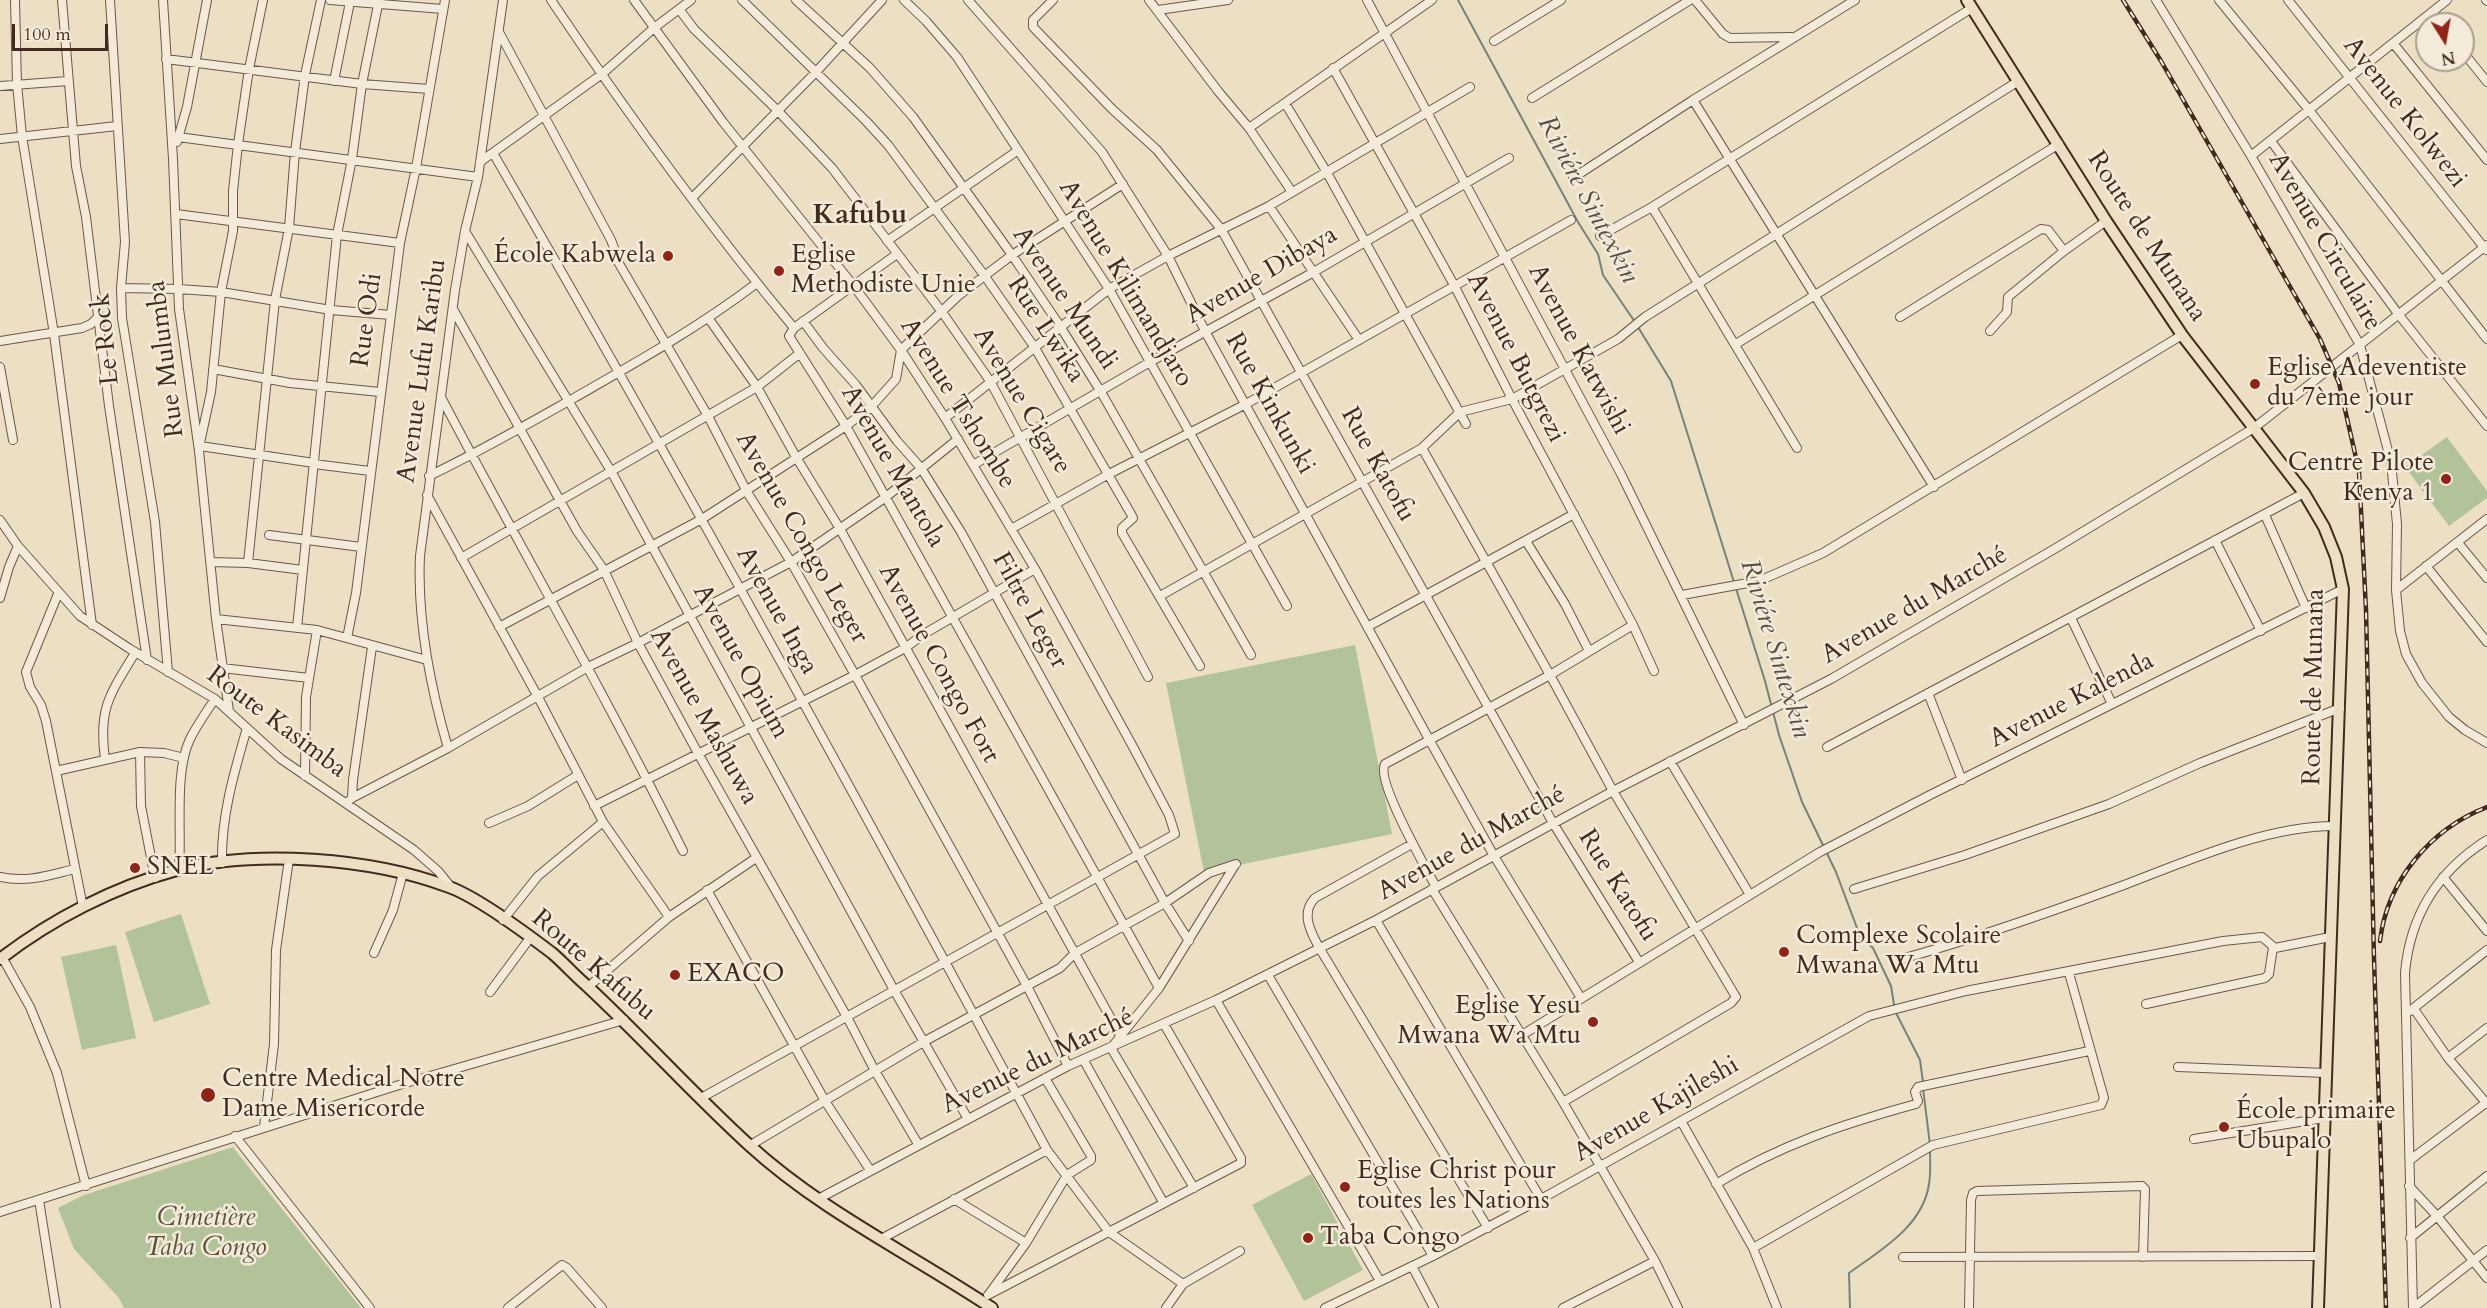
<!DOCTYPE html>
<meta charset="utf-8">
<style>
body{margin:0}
#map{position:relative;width:2487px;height:1308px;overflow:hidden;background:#eddfc4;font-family:Cardo,serif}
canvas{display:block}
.north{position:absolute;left:2415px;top:12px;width:60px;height:60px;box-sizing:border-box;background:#f3ead9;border:2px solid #ac9d8e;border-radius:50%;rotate:169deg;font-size:16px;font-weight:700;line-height:24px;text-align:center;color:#412a1e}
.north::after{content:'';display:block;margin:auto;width:21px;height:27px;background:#8f2418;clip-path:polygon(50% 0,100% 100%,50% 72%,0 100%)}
.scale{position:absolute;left:12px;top:24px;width:96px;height:27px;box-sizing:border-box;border:3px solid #412a1e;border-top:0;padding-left:8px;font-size:18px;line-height:21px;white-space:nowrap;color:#412a1e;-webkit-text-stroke:4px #f3ead9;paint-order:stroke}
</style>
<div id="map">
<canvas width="2487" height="1308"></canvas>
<div class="north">N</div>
<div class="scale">100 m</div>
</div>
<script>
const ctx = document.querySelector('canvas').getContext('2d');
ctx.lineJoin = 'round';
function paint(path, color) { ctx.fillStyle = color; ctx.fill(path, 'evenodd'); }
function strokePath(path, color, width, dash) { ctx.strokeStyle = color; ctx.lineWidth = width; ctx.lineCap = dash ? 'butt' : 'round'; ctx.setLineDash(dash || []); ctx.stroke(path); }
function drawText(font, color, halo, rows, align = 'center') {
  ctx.font = font + ' Cardo,serif'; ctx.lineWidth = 5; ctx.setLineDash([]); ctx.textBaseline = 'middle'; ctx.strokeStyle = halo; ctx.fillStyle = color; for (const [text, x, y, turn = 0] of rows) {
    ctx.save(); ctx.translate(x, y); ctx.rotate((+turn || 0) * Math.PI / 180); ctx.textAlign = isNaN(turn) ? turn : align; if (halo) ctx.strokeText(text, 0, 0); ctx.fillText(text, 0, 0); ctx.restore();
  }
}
const green = new Path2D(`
 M2447,437L2487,491V498L2449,526L2405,467Z
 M1355,645L1392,834L1204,872L1166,683Z
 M181,914L210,1004L154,1022L125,932Z
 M116,945L136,1038L82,1050L61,957Z
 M233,1147L243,1160L361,1308H124L119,1298L74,1249L58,1208L84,1195Z
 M1311,1174L1363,1270L1304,1301L1252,1205Z`);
const stream = new Path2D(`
 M1458,0L1578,222L1598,254L1603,275L1635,322
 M1638,327L1671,381L1765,681L1779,735L1802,802L1836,872L1860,936L1873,948L1891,986L1895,1011L1920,1060L1923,1082
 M1923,1088L1930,1145
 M1850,1308L1849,1273C1881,1250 1923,1226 1929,1184C1931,1173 1930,1162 1930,1151`);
const minor = new Path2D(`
 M15,0L17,84L22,136L54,334L92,625
 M62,0L76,166L86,217L109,406L147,660
 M110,0L125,242L121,288L122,318L155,522L168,672
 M163,0L173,159L179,309L199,451L216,619L229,711
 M330,0L443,9
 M551,0C627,113 707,224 794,328L789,336L846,426L1159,988
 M634,0L723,122L853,285L901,350L945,418L1035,569L1132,745L1169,815L1175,834L701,1098
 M742,0L866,121L888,145L984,275L1035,348L1131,514L1133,518L1122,528V533L1200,666
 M796,0L870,68L913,117L1012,255L1060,326L1101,392L1251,655
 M904,0L926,21L957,57L1109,289L1287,606
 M968,0L1102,152L1168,256L1206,333L1430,741L1494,856L1581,998
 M1053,0L1033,20V27L1112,109L1157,150L1221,229L1553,823L1639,962
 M1149,0L1218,91L1249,128L1292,192
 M1367,0L1621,474L1744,725
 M1695,0L1723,34L1730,38L1791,37
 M2156,0L2251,156L2360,345L2391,462L2397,524L2396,590L2400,631L2406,654L2422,683L2449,717L2465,730L2487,743
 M2219,0L2309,110L2487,339
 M2288,0L2486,250
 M2486,0L2487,1
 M679,9L694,29L777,110L832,168L942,312L990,381L1148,677
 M1158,10L1228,0
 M2431,13L2440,24
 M499,32L611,240L614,248V255L708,416L747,492L791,562L855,675L1027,986L1068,1066
 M1494,41L1561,0
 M2393,43L2487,160
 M2463,52L2487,82
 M166,59L362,84L429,89
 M1333,68L1454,285L1512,399L1633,625L1654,671
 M334,81L350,2
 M0,86L68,81
 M1532,98L1690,0
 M1693,100L1934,487
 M1285,103L1326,171L1466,424
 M1249,128L1432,0
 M178,137L478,177
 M0,139L117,126
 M2271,141L2399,315L2487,426
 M177,142L187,107L207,0
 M493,153C684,482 866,815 1047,1150L1109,1232L1183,1284
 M2251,156L2447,0
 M480,162L602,74L654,28L691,0
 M1573,178L1693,100L1855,0
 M693,197L816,72L882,0
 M1269,206L1359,340
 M1652,207L1797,448
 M176,214L400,243
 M465,231L611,471L894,990L968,1119
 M1600,236L1652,207L1972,8
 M887,241L1017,151
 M121,288L179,289L221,292L331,310L391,315
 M453,309L577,531L604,570L638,643L699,755L847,1017L875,1071L918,1144
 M1900,317L2041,229L2048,230L2064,251
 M709,319L757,387L796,457L840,529L1120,1035
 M803,321L823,348L856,385L897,441L921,468L961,532L1165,903L1189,941
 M794,328L897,254
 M1990,331L2007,312L2008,297L2064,251L2106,221
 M0,341L82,328L91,324L97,318
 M1736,344L2059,144
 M0,367L13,440
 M213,369L290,383L380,392
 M441,397C521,549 607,697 683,851
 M945,418L1109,289L1168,256L1269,206L1470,87
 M200,443L211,392L221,292L233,231V191L238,144L249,69L263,0
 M200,446L314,463
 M1422,448L1550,675L1613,791L1736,997L1731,1003L1563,1102
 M314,464L370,471
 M973,465L1150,362L1312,273L1509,158
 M429,476C479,452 526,425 574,398C637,362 699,327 757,283
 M427,495L538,697L603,822L669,917
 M2265,515L2306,608
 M0,520L18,546L80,616L130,649L215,699L281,759L414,850L438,871L451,887
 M1011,529L1109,474L1246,404L1571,220
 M269,535L361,547
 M2215,540L2261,631
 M1526,541L1565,604L1589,651
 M2459,544L2487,578
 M461,558L757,387L800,353
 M211,562L248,563L303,570
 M248,563L275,300L289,228L295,152L305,75L321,0
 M2426,566L2487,642
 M2396,590L2487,519
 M58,594L26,672L30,687L41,705L46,721L83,907
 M1682,595L1759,581L1823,553L2182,335
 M1160,596L1422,448L1460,412L1512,399L1618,339L1645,317L2017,82
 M0,598L9,567L18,546
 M2071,618L2112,704
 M216,619L317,630L427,660
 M1369,626L1574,514
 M499,627L702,519L846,426L871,407L896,379L901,350L958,296L1012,255L1123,184
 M297,628L337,235L352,159L362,84L379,0
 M347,638L356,593L400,243L416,168L445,0
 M222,668L309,678
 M1928,693L1962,780
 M1827,747L2304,493
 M448,748C430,686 417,621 420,556L455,290L465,231L478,177L503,0
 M140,752L141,806L155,878
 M105,759C98,708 110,694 135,653
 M1670,761L1750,895
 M56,771L140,752L164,753L184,758
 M305,776L306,697L317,630
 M352,798L353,780L372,647
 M347,803L352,798L448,748L588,667L638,643L791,562L886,497L958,439
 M594,806L855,675L905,648L924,634L1035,569
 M489,823L528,806L578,775
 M1412,844L1315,898C1300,913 1311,933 1320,949L1488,1228
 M222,863C221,816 234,773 247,728
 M179,870C182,832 174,772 190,739C197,725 206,712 215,699
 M0,877C27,883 49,875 75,869
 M2443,877L2487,931
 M1436,887C1426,868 1375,780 1385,764L1550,675L1633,625
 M1432,889L1563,1102L1655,1261L1678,1308
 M1854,889L1965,855L2109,804L2200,763L2340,708
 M707,890L825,1101L870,1170
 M503,920L538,876L603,822
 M1376,920L1541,1199
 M374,953L393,910L403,873
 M2,957L30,1007L57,1073L86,1186
 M1894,961C1972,940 2048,913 2124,885C2187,861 2266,826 2334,826
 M1268,975L1433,1256
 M588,987L669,917L756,858
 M490,992L530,938
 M1216,1000L1380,1281
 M2146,1004L2265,978L2269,974L2273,947
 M2414,1009L2448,1058L2487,1104
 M2410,1011L2487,950
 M1522,1035L1820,852L1930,795L2343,589
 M2448,1058L2487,1028
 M1083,1059L1163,1202
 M2178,1067L2325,1073
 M1681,1121L1753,1248L1777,1308
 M264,1127L274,1044L276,950L289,859
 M235,1136L370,1308
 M2194,1139L2324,1118
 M749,1146L925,1041L1060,968L1075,953L1165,903L1209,873L1236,864
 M2410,1160L2487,1102
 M1716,1184C1782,1144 1843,1124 1916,1104L1918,1101L1915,1092L1918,1087L2089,1051
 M2409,1186L2437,1216L2487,1278
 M1194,1188L1111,1048L1159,988L1235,865
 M818,1199L1068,1066L1216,1000L1376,920L1613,791L1831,679L2056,548L2254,428L2487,245
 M954,1199L1026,1243
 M39,1200L56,1308
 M0,1212L399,1085L624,1020
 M2410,1238L2487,1176
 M881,1239L1047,1150
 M1753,1248L1933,1145L2101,1105L2104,1098L2069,973
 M1903,1257L2319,1256
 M1412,1266L1434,1308
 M989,1294L1026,1243L1067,1175L1091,1160V1156L1045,1078
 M988,1295L1241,1163V1158L1164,1024
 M508,1308L562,1265L567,1268L602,1308
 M1166,1308L1183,1284L1240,1251
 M1325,1308L1433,1256L1541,1199L1869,1016L1966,991L2223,941L2262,937L2275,948L2330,937
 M1563,1308L1655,1261
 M1969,1308L1971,1200L1973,1193L1977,1191L2142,1186L2145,1189L2143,1257
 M2413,1308L2405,973C2410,916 2438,871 2487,840
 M2413,1308L2487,1250`);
const major = new Path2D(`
 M1967,0L2106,221L2182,335L2304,493L2324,527L2336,557L2343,589L2318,1308
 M0,959C52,919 114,887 177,870C256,849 372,858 449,887C477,897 527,934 552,953C564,963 574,975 586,985C642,1037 693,1094 749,1145C821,1211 911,1254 992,1308`);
const rail = new Path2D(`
 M2123,0L2161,61L2320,339L2339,383L2359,471L2366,610L2374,959L2386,1308
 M2380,941C2387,881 2430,829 2487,807`);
const markers = [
 [668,256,6,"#8f2418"],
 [779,271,6,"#8f2418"],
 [2255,384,6,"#8f2418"],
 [2446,479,6,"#8f2418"],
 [135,868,6,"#8f2418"],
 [1784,952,6,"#8f2418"],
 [675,975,6,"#8f2418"],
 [1593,1022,6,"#8f2418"],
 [208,1095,8,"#8f2418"],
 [2224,1127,6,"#8f2418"],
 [1345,1187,6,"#8f2418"],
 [1308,1238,6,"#8f2418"]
];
const streetNames = [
 ["Avenue Kolwezi",2404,113,52],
 ["Route de Munana",2146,237,57],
 ["Avenue Circulaire",2324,242,60],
 ["Avenue Dibaya",1262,276,-30],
 ["Avenue Kilimandjaro",1125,284,59],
 ["Avenue Mundi",1064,299,56],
 ["Rue Odi",368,320,-82],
 ["Rue Lwika",1045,330,57],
 ["Le Rock",107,339,-96],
 ["Avenue Katwishi",1578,350,62],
 ["Avenue Butgrezi",1515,358,63],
 ["Rue Mulumba",167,359,-97],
 ["Avenue Lufu Karibu",423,371,-82],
 ["Avenue Cigare",1021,401,59],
 ["Avenue Tshombe",957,404,58],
 ["Rue Kinkunki",1269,404,61],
 ["Rue Katofu",1377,465,61],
 ["Avenue Mantola",892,467,60],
 ["Avenue Congo Leger",801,538,60],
 ["Avenue du Marché",1915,606,-30],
 ["Avenue Inga",776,611,61],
 ["Filtre Leger",1029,611,61],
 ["Avenue Opium",740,662,61],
 ["Avenue Congo Fort",938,664,61],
 ["Route de Munana",2315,687,-89],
 ["Avenue Kalenda",2072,701,-27],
 ["Avenue Mashuwa",703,717,61],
 ["Route Kasimba",276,723,37],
 ["Avenue du Marché",1472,844,-29],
 ["Rue Katofu",1617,886,58],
 ["Route Kafubu",593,966,41],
 ["Avenue du Marché",1038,1062,-26],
 ["Avenue Kajileshi",1657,1110,-30]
];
const poiNames = [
 ["École Kabwela",656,256,"right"],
 ["Eglise",791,256],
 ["Methodiste Unie",791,286],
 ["Eglise Adeventiste",2267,369],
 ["du 7ème jour",2267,399],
 ["Centre Pilote",2434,464,"right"],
 ["Kenya 1",2434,494,"right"],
 ["SNEL",147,868],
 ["Complexe Scolaire",1796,937],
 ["Mwana Wa Mtu",1796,967],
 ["EXACO",687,975],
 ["Eglise Yesu",1581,1007,"right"],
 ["Mwana Wa Mtu",1581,1037,"right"],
 ["Centre Medical Notre",222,1080],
 ["Dame Misericorde",222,1110],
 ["École primaire",2236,1112],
 ["Ubupalo",2236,1142],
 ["Eglise Christ pour",1357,1172],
 ["toutes les Nations",1357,1202],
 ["Taba Congo",1320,1238]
];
const parkNames = [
 ["Cimetière",206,1219],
 ["Taba Congo",206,1249]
];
const waterNames = [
 ["Riviére Sintexkin",1587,200,62],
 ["Riviére Sintexkin",1774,649,73]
];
const quarterNames = [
 ["Kafubu",860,217]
];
paint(green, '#b2c399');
strokePath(stream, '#76827b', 2);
strokePath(minor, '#6c5748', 10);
strokePath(major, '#412a1e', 14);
strokePath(minor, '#f3ead9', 8);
strokePath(major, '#eddfc4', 10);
strokePath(rail, '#412a1e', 4.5);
strokePath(rail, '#f3ead9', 2, [7]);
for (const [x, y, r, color] of markers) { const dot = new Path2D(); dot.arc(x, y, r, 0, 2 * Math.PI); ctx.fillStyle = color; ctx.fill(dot); strokePath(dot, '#f3ead9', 2); }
drawText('26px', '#412a1e', '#f3ead9', streetNames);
drawText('26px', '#412a1e', '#f3ead9', poiNames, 'left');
drawText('italic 26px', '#5d503d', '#f3ead9', parkNames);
drawText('italic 27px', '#574e45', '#f3ead9', waterNames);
drawText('bold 28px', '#412a1e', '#f3ead9', quarterNames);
</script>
